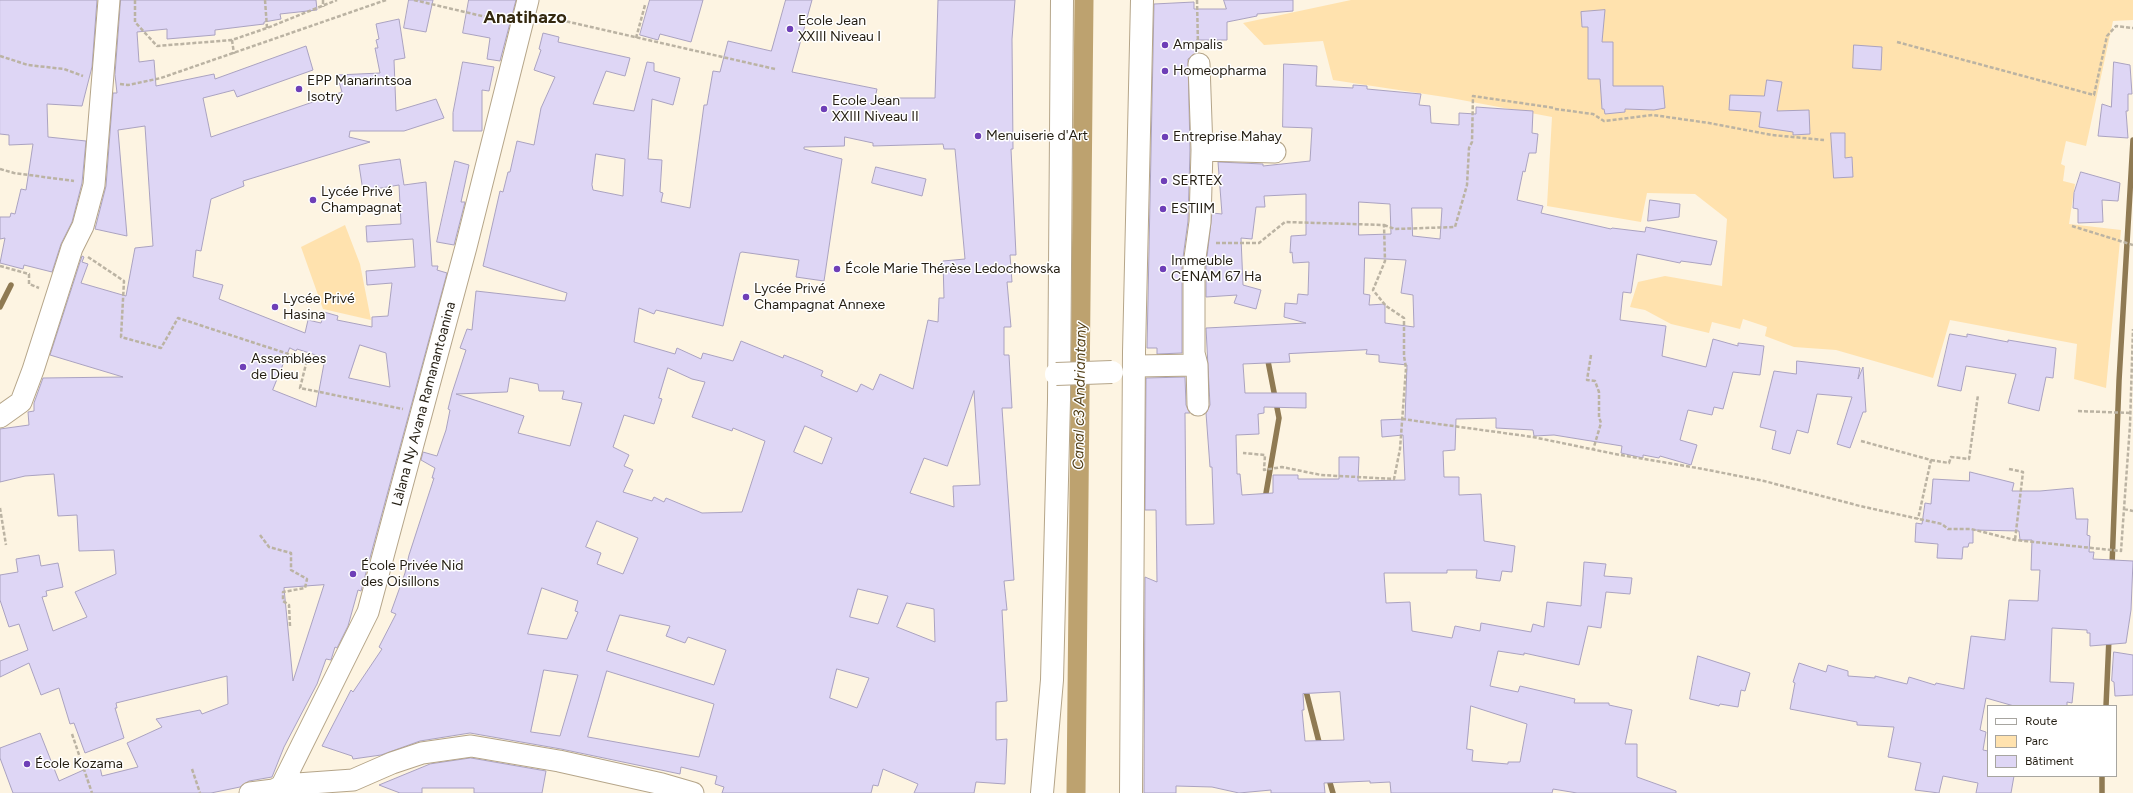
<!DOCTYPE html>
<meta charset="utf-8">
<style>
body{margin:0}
#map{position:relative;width:2133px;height:793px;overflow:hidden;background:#fdf4e2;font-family:Figtree,sans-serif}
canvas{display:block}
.legend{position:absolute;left:1987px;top:705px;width:130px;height:72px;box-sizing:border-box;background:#fff;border:1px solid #a7a5a0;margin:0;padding:5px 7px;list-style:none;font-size:12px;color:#231d12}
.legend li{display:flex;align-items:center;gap:8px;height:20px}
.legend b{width:20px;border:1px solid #a7a5a0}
</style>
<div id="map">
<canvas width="2133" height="793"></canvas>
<ul class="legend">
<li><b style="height:5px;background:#fff"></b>Route</li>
<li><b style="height:11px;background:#ffe2ae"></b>Parc</li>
<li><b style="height:11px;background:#ded6f5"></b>Bâtiment</li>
</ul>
</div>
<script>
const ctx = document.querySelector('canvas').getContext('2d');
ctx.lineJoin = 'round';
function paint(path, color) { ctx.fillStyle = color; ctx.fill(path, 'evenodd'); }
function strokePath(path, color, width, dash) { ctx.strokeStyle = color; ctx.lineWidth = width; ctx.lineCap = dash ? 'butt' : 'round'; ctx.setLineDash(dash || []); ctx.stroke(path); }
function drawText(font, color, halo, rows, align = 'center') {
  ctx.font = font + ' Figtree,sans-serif'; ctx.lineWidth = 3; ctx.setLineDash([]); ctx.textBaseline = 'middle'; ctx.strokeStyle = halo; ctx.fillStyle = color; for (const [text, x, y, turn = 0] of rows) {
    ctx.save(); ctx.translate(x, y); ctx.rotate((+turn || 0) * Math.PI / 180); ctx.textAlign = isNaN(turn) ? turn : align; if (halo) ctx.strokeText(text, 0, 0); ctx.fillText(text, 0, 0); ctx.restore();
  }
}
const green = new Path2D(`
 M1351,0H2133V20L2113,21L2086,146L2066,141L2061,164L2065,166L2063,181L2075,184L2069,224L2121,230L2106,388L2074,379L2077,344L1950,320L1933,378L1836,350L1794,347L1765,336L1767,327L1743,319L1740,329L1712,322L1709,333L1671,324L1645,310L1630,307L1638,282L1665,276L1722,286L1727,219L1695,194L1647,193L1641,222L1547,206L1552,117L1451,98L1333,80L1323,41L1264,45L1243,23Z
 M345,225L360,264L371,320L323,309L301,247Z`);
const stream = new Path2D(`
 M0,307L11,285
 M1265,499L1279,418L1267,356
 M2112,566L2119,381L2133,140
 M1305,687L1320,746
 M2106,706L2109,638
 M1328,776L1333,793
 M2102,793V776`);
const canal = new Path2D(`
 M1076,793L1084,0`);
const building = new Path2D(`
 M0,0H97L92,67L82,106L47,104L48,137L86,141L82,183L72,222L61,244L52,272L24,265L23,269L0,263L5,238L0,239V217H10L11,213L15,214L21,189L26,190L33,144L9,145V135L0,134Z
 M121,0H316L317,10L280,14L281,19L264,22V24L215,30V35L167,39V29L137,32L139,62L154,60L156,86L214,74L215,79L306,46L313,70L237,97L234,90L203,98L211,137L342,92L337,75L380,73L375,48H378L376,40L379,39L376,24L399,19L405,58L394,60L396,111L436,99L444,118L404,131H350L349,137L370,142L243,181L244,186L211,199L201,251L196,250L193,277L223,285L219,299L305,333L308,320L321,323L324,312L338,316L337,320L372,327V317L388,316L392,283L367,285L366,271L415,267L413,239L367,242L366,226L401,224L399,185L363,191L359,165L400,159L404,185L426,182L432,266H438L437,270L447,273L361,591L358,590L348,626L337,648L335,647L331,660L326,659L317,684L284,747L272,777L249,781L240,787L211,793H13L0,758V748L40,733L59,781L99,763L102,776L138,767L127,743L162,727L156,719L200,710L202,714L228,704L227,676L116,703L117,708H115L124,738L85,753L74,723L70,724L59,688L41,695L29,663L0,677V661L28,650L19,624L9,627L0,600V575L18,572L16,559L39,555L41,566L58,563L63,587L46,591L47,596L42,597L53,631L87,617L75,592L116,574L114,550L79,551L77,515L58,516L54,474L25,476L0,482V429L29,425L28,412L34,411V403L43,378L123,377L50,355L82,256L84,257L82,262L88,264L81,283L126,296L135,248L153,246L145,126L118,130L127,236L95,229L106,186L113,93H117L115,75ZM360,345L386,353L390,387L349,378ZM290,348L296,351L297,349L325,358L316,407L273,390ZM324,585L293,681L284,588Z
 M409,0H433L426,32L404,28Z
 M469,0H516L500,61L487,59L490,38L463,33Z
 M650,0H703L691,42L660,34L658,40L640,35Z
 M786,0H812L792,72L877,89L875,98H935L938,0H1015L1012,39L1013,149H1011L1016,255H1010L1012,282H1007L1011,327H1004V355H1009L1012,408H1002L1014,580L1004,581L1007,610H1002L1007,701L996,702V740L1007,739L1005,784L976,782L974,793H914L918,784L883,769L878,786L873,785L871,793H722L724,787L715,784L717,776L681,767L680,774L561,749L470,733L420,741L381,755L353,759L352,756L322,746L351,690L353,692L382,649L379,647L396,614L391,612L405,573L409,555L434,478H432L435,468L421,460L423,452L437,456L446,430L450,410L448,409L452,393L466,350L460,348L467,329L472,330L476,291L565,301L567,293L483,266L500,191L503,192L508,172H510L517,141L534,145L541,108L555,77L534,70L541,50L539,49L543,33L559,37L558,42L630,58L625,76L606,71L593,104L634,111L647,62L654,63V71L680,78L673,105L652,99L648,159L662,160L660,192L663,193L661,202L690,208L704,105H707L713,71L720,72L728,41L771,51ZM845,137L873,143V146L943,144L944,149H955L965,259L943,261L944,298H939L938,322L928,320L913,389L880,374L873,390L861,384L857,392L821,376L823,371L802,362L784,355L783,358L741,341L733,361L703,353L701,359L677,348L675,354L634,342L639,308L654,314L656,310L723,326L740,253L742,252L799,260L796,277L824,281L842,159L804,149V147L844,146ZM596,154L625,159L623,196L593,190L592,185ZM668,368L692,379L705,382L692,417L732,431L733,428L765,441L742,512L702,513L666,498L664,502L654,497L652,501L623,492L633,470L624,466L629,455L613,447L624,415L654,424L662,399L659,398ZM510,378L538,384L539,391H564L562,399L582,403L570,446L518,433L524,416L456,394L507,392ZM974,391L980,485L953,486L954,507L910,493L924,458L947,466ZM805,426L832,438L822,464L794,452ZM597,521L638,538L623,574L597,564L601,553L586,547ZM542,588L578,601L575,611L578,612L567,639L528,634ZM858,589L888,596L878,624L850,617ZM907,603L934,609L935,642L897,627ZM620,615L670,626L666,636L685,643L688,637L726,650L714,685L607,651ZM837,669L869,678L857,708L830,698ZM544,670L578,675L560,736L531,732ZM607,671L714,704L699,757L588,737Z
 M1224,0H1293V11L1257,14V16L1227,22V40H1196V53L1188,59L1190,150L1188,221L1182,265V353L1157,354V348H1147L1154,4L1194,2V9H1226Z
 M1605,10L1602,42H1613V86H1663L1665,108L1654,110L1625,109V112L1605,114L1604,109H1602L1600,79H1588V27H1582L1581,12Z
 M1854,45L1882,47L1881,70L1853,68Z
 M463,62L494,67L489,91L482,90V131H453V113Z
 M2114,62L2130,65L2132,94H2128V111H2126L2128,138L2098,136L2102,104L2111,107Z
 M1284,64L1317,66L1316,86L1353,88V85L1367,86V89L1421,94L1419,105L1430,106L1431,123L1459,125V113L1476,114V107L1533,111L1532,133L1538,134L1536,153H1529L1525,172L1523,171L1517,200L1543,206L1541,213L1611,229L1612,228L1645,232L1646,227L1717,241L1711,265L1681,261L1680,263L1637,254L1631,293L1623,292L1620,320L1666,326L1662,356L1706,367L1713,339L1738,346V343L1764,346L1760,375L1733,372L1723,409L1714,407L1712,415L1688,410L1680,440L1697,445L1691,465L1660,456L1659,458L1643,455V458L1621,453L1622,446L1554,435L1534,436L1533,430L1496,428V418L1456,419L1455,450L1443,451L1444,477H1459V495L1481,494L1484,541L1515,546L1512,572L1502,571L1500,581L1476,578L1477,570H1447V573H1384L1386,603L1410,602L1412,631L1452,638L1455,626L1480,631L1481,623L1531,632L1533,624L1544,627L1547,602L1581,606L1584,562L1606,564L1604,576L1632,578L1630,594L1606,592L1601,628L1588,626L1579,665L1524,653V655L1498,651L1490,686L1518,692L1520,686L1575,699L1574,703H1609V705L1632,710L1625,744H1637V777L1676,791V793H1577L1553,789L1552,793H1391L1390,782L1370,783V781L1324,783L1325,793H1271V790L1239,793L1212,787L1176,786V793H1144L1145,577L1157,582L1156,510H1145L1146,378L1185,377L1186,405L1190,413H1185L1186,525L1214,524L1212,467H1210L1206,413L1210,405L1206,328L1306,323L1284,317L1285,303L1297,304L1298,294L1308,295L1309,262L1293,263L1292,252L1290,253L1291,236L1306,235V194L1264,196L1265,207H1256L1252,239L1241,238L1243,285L1261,290L1256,309L1234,303L1237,295L1206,297V266L1212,213L1222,214L1218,162L1263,164V166L1310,161L1312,128L1283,127ZM1359,202L1390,204L1391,234L1359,235ZM1412,208H1442L1440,239L1413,236ZM1365,258L1406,260L1401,293L1413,295L1414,327L1385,323V304L1369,305L1370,295L1364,294ZM1367,350L1366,354L1379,355V362L1407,365L1405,419L1381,420L1382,437L1403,435L1405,480L1358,481L1359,457H1339V479H1298V475H1273V493L1242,495L1240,474H1237L1236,435L1259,434L1258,414L1264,413V407L1306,408V393H1245L1243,364L1290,362L1289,354ZM1340,692L1344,740L1305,741L1302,710H1304L1303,694ZM1471,706L1527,724L1520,762H1508V764L1472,761L1473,750L1467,749Z
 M1767,80L1782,82L1777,111L1809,110L1810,134L1793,135V132L1759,127L1761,112L1729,110L1730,95L1764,96Z
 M1831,133H1845V158L1852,157L1853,177L1834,178Z
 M455,161L469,165L461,202H465L454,245L437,242Z
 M876,167L926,179L922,196L872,183Z
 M2081,172L2120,183L2118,201L2102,200L2103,222L2078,223V209L2073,208L2074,193Z
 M1650,200L1680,204L1679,217L1648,221Z
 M1950,334L1967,337V334L2008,342V340L2056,348L2053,378L2046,377L2039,411L2008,403L2016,374L1966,366L1961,391L1938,386Z
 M1797,361L1860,368L1858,379L1863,367L1866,412H1863L1850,448L1837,444L1852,397L1817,394L1808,433L1797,430L1790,454L1772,449L1776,431L1760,427L1774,371L1796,374Z
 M1970,472L2014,483L2012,491H2040L2073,488L2076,519H2088L2087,535L2090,536L2089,552H2094L2093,559L2133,561L2131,610L2126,643L2090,646V633H2087V630L2052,628L2050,682L2074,683L2072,703L2067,702V706H2014L1986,698L1980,730L1986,732L1983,750L1988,751V776H2014L2011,793H1976L1978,783L1943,776L1939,793L1915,790L1921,763L1888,757L1894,727L1857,725V722L1790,709L1795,683L1793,682L1799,663L1826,672L1828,665L1848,671V676L1875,678V676L1907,684L1909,677L1935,685L1936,683L1964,689L1971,636L2005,640L2009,600L2038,601L2040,570H2031L2032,540H2020L2019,531L1973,530V543H1969L1968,547H1963L1962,559L1937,558L1938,544L1915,542L1916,523L1922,524L1925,503L1931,504L1933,479L1969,481Z
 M2114,652L2133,655V695L2115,696L2114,682L2112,681Z
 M1698,656L1750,673L1745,691L1741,690L1738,707L1720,704L1719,706L1690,699Z
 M471,758L546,771L542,793H474V788H422V793H400L379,785L430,764Z`);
const path = new Path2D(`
 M135,0V22L157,46L232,40L267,28L337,0
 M265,0L267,28
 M323,0V7
 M414,0L503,21
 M1197,0L1198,45
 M543,16L775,69
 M636,38L645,5
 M232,40L234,54
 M1897,42L2094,95L2107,36L2116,26L2133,28
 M0,56L28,65L64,69L83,76
 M120,84L128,85L161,78L386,0
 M1555,109L1593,114L1604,121L1653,115L1709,123L1772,135L1824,140
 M0,169L14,173L74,181
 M1384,225L1395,229L1455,227L1467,185L1469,148L1472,142L1473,96L1555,108
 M2072,226L2133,245
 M1216,243H1259L1285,222L1384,225L1385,261L1373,290L1386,306L1404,318V356L1406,368L1400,449L1394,479L1321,475L1282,467L1264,470L1265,455L1243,453
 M88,257L124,281L121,337L161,348L178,318L307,360L300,388L403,409
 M0,266L29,274V284L39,288
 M1591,355L1587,380L1595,381L1599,392V417L1601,423L1593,450
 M2078,411L2130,413
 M1402,419L1533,437L1615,454L1703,469L1764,481L1860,506L1942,524L1948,529H1971L2015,540L2121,551L2130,425L2133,329
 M1861,441L1931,460L1918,519
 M1931,460L1949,463L1951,457L1969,459L1978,395
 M2009,469L2023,472L2015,540
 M0,508L6,545
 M2124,509L2133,511
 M260,535L269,547L291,553V570L307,579L305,588L283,592V601L289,605L290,626
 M72,734L92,793
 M192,769L200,793`);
const minor = new Path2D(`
 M1202,150L1275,152
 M1134,352L1136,366L1197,365
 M1198,405L1197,365L1194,353V265L1200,222L1202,150L1199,64
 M0,417L21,402L33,370L72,248L83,226L94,185L109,0
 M250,793L274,790L283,785L353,780L392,763L422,753L471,746L559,761L662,784L693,793
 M278,793L368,612L466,247L528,0`);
const major = new Path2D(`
 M1042,793L1052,680L1059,400L1062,0
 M1131,793L1134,352L1142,0`);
const majorBridge = new Path2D(`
 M1056,374L1112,372`);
const markers = [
 [790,29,4,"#6e3fb7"],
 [1165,45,4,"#6e3fb7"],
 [1165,71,4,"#6e3fb7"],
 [299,89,4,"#6e3fb7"],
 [824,109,4,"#6e3fb7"],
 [978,136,4,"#6e3fb7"],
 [1165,137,4,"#6e3fb7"],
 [1164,181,4,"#6e3fb7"],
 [313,200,4,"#6e3fb7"],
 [1163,209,4,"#6e3fb7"],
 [837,269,4,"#6e3fb7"],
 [1163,269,4,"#6e3fb7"],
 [746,297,4,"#6e3fb7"],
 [275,307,4,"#6e3fb7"],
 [243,367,4,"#6e3fb7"],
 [353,574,4,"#6e3fb7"],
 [27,764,4,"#6e3fb7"]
];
const poiNames = [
 ["Ecole Jean",798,21],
 ["XXIII Niveau I",798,37],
 ["Ampalis",1173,45],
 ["Homeopharma",1173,71],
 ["EPP Manarintsoa",307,81],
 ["Isotry",307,97],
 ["Ecole Jean",832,101],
 ["XXIII Niveau II",832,117],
 ["Menuiserie d'Art",986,136],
 ["Entreprise Mahay",1173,137],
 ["SERTEX",1172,181],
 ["Lycée Privé",321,192],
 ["Champagnat",321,208],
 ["ESTIIM",1171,209],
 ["Immeuble",1171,261],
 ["CENAM 67 Ha",1171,277],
 ["École Marie Thérèse Ledochowska",845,269],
 ["Lycée Privé",754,289],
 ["Champagnat Annexe",754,305],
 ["Lycée Privé",283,299],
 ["Hasina",283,315],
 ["Assemblées",251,359],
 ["de Dieu",251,375],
 ["École Privée Nid",361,566],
 ["des Oisillons",361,582],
 ["École Kozama",35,764]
];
const streetNames = [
 ["Làlana Ny Avana Ramanantoanina",424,404,-75]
];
const waterNames = [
 ["Canal c3 Andriantany",1080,396,-89]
];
const districtNames = [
 ["Anatihazo",525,18]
];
paint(green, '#ffe2ae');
strokePath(stream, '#8f7a53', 5.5);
strokePath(canal, '#bda26f', 19);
paint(building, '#ded6f5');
strokePath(building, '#aaa2c0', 1);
strokePath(minor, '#b5a589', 23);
strokePath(major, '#b5a589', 24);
strokePath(path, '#bbb3a3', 2.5, [4, 2]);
strokePath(minor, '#fff', 21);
strokePath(major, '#fff', 22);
strokePath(majorBridge, '#b5a589', 24, []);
strokePath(majorBridge, '#fff', 22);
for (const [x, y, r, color] of markers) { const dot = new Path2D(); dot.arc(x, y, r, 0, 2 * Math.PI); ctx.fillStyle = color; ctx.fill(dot); strokePath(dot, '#fff', 1.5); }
drawText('14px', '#231d12', '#fff', poiNames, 'left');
drawText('14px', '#231d12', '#fff', streetNames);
drawText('italic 15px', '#503c13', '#fff', waterNames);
drawText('bold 18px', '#34280f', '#fff', districtNames);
</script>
